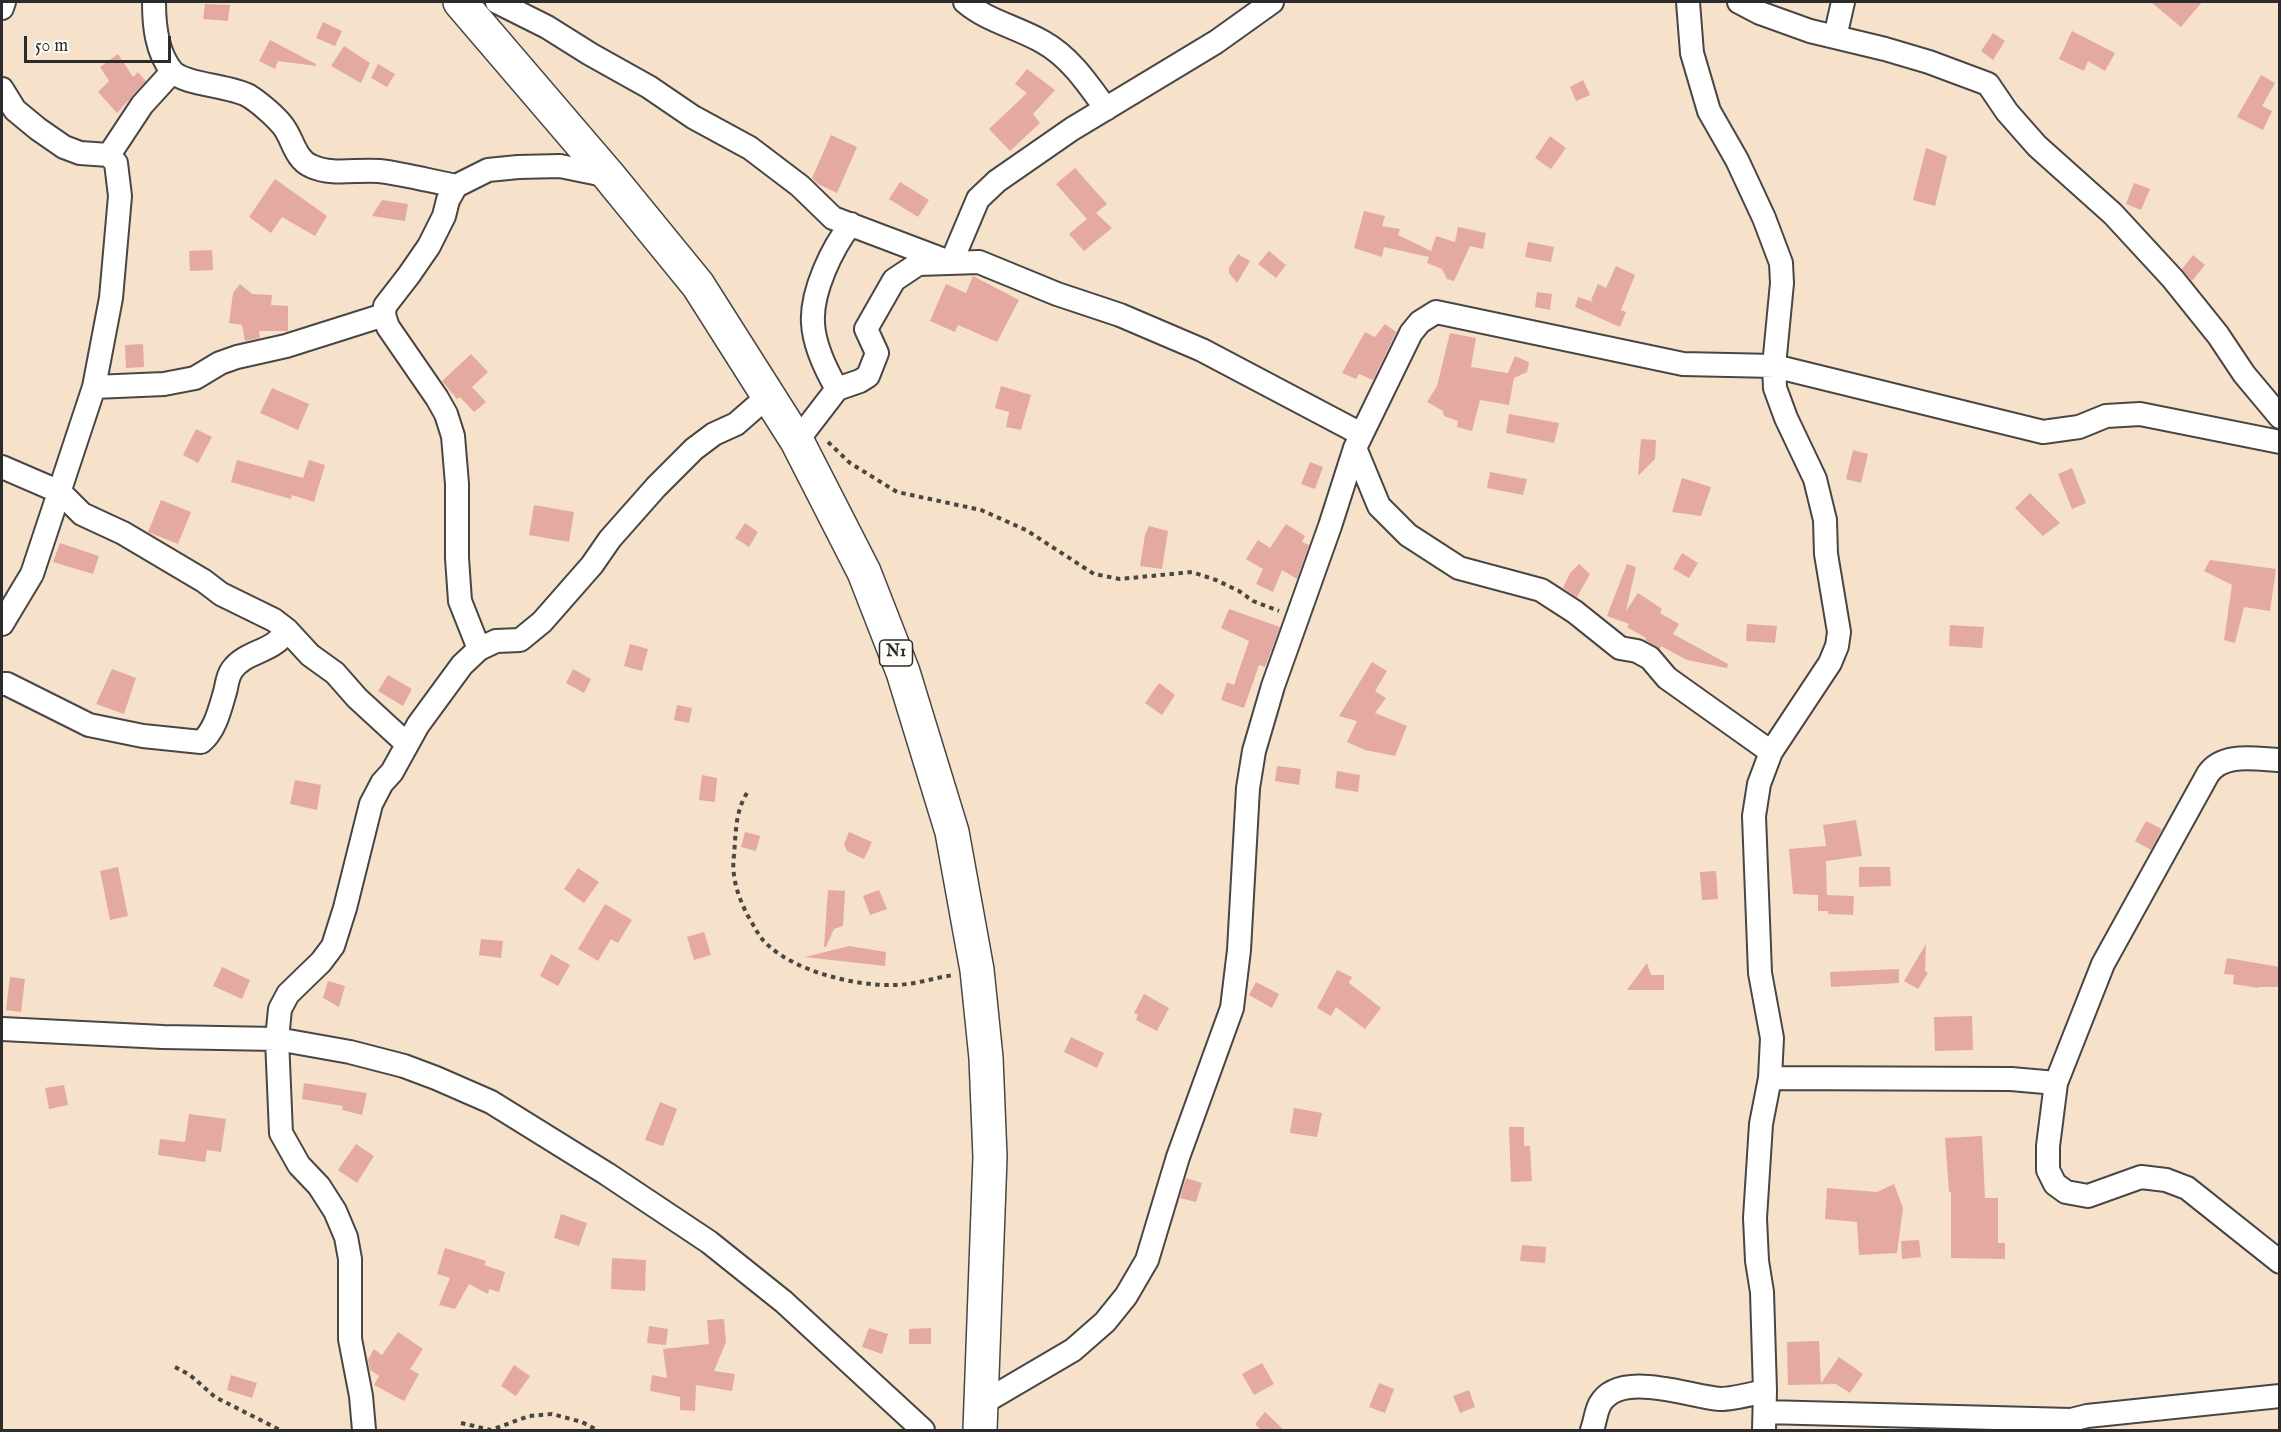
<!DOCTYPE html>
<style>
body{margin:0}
#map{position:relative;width:2281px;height:1432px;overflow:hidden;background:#f6e2cb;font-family:"IM FELL English",serif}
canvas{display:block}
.frame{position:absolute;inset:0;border:3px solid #2b2b2b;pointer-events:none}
.scale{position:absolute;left:24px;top:36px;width:147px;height:27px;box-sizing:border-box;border:3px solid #2b2b2b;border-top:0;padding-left:8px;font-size:18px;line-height:21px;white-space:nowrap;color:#2b2b2b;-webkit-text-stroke:4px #fdfcf7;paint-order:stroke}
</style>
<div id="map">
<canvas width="2281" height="1432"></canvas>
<div class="frame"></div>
<div class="scale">50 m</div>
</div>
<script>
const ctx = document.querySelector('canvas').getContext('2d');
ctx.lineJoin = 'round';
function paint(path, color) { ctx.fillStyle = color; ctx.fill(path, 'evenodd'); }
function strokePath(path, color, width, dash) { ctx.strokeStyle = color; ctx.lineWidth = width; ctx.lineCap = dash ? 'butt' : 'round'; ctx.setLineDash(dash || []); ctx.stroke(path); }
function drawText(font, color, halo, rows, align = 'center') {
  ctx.font = font + ' "IM FELL English",serif'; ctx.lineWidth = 4.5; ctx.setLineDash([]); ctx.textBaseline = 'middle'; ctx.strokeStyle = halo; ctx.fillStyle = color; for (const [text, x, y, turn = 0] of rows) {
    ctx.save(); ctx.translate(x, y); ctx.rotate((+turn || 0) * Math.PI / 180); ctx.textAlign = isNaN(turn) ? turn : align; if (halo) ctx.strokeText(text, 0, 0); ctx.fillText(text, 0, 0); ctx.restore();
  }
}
const building = new Path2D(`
 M2151,2H2202L2181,27Z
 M205,4L230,5L228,21L203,19Z
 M323,22L342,31L335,46L316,38Z
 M2072,31L2115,53L2105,71L2088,61L2084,71L2059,59Z
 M1993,33L2005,41L1993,60L1981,51Z
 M270,40L316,64V66L278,61L275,69L259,61Z
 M344,46L370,63L361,83L331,66Z
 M118,54L133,77L138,72L146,81L117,113L98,92L109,81L100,67Z
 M378,64L395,74L387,87L371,78Z
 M1027,69L1055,90L1033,114L1040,123L1010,151L989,129L1027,93L1015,84Z
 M2261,75L2275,83L2262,106L2272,111L2263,130L2237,117Z
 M1583,80L1590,95L1576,101L1570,87Z
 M831,135L857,147L837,193L818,184L812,178Z
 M1550,136L1566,148L1551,169L1535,158Z
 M1926,148L1947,156L1935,206L1913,200Z
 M1075,168L1107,204L1096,213L1112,228L1084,251L1069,234L1087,219L1056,184Z
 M275,179L327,216L315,236L282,217L271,233L249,217Z
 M900,182L929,200L918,217L889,199Z
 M2134,183L2150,189L2141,210L2126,204Z
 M382,200L408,204L405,221L372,216Z
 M1364,211L1385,216L1382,226L1400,229L1398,235L1431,251L1436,236L1455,242L1458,227L1486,233L1483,249L1470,246L1454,281L1447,279L1442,269L1427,263L1429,257L1384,247L1382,257L1354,248Z
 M1528,242L1554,247L1551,262L1525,257Z
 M212,250L213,270L190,271L189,251Z
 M1269,251L1286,265L1276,278L1258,264Z
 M1238,254L1250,261L1237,283L1229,273V268Z
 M2193,255L2205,265L2192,281L2182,269Z
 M1616,266L1635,275L1621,310L1626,312L1620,327L1575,307L1578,297L1593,302L1591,300L1598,284L1606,288Z
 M973,276L1019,300L997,342L958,325L955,332L930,321L946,284L966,293Z
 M240,284L252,294L272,295L271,305L288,306V331H259L260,338L245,341L242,325L229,323L233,293Z
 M1537,292L1552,294L1550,310L1535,307Z
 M1385,324L1396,332L1373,380L1359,374L1356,379L1342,373L1365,332L1375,337Z
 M1450,333L1476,338L1471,367L1508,373L1515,356L1529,362L1527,372L1514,378L1509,405L1480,400L1472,431L1457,427L1458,421L1444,416L1443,411L1427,402L1437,386Z
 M143,344L144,367L126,368L125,345Z
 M471,354L488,372L472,387L486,402L474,412L460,397L457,399L442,381Z
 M1001,386L1031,395L1021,430L1006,427L1009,412L995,408Z
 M272,388L309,404L298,430L260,413Z
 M1509,414L1559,423L1554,443L1506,433Z
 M196,429L212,437L198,463L183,455Z
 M1641,439L1656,440L1655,459L1638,476Z
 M1853,450L1868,454L1861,483L1846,479Z
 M237,460L303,478L309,460L325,465L314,502L292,495L291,499L231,482Z
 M1310,462L1323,467L1315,489L1301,484Z
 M2072,468L2086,503L2072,509L2058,474Z
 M1490,472L1527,479L1523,495L1487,488Z
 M1682,478L1711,487L1701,516L1672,512Z
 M2030,493L2060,523L2043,536L2015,508Z
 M161,500L191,512L178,544L148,532Z
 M534,505L574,512L569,542L529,535Z
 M745,523L758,532L749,547L735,538Z
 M1286,524L1305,536L1302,542L1309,545L1297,579L1282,570L1273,592L1256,584L1263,569L1246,559L1258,540L1270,548Z
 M1149,526L1168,531L1162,569L1140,566L1145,535Z
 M60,543L99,556L93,574L53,562Z
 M1682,553L1698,563L1689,578L1673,569Z
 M2210,560L2276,569L2270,611L2244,607L2235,643L2224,640L2232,585L2204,571Z
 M1579,564L1590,574L1577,597L1563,588L1570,573Z
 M1627,564L1636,567L1626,611L1638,593L1662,609L1660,613L1679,624L1673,634L1728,664L1727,668L1687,660L1661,646L1660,649L1645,640L1646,638L1627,627L1629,624L1607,616Z
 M1229,609L1280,627L1265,667L1259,665L1244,708L1221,700L1227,682L1234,685L1249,641L1221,628Z
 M1747,624L1777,626L1775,643L1746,641Z
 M1950,625L1984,627L1982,648L1949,646Z
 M630,644L648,649L642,671L624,666Z
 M1372,662L1387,671L1375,691L1386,698L1375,713L1407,726L1395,756L1365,750L1347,742L1357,721L1339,716Z
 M112,669L136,678L124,714L96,704Z
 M573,669L591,679L584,693L566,683Z
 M388,675L412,689L403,706L378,691Z
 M1159,683L1175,695L1162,715L1145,703Z
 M677,705L692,708L689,723L674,720Z
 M1277,766L1301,769L1299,785L1275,781Z
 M1337,771L1360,775L1358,792L1335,788Z
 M702,775L717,778L715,802L699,800Z
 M295,780L321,785L317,810L290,804Z
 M1856,820L1862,856L1826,861L1827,895L1854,896L1853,915L1828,914V911H1818V895L1793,894L1789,849L1826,846L1823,825Z
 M2146,821L2162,829L2151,850L2135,841Z
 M745,832L760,836L756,851L741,847Z
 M849,832L872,842L864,859L847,851L844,844Z
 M118,867L128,916L110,920L100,871Z
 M1859,867H1890L1891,886L1859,887Z
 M578,868L599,882L584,903L564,889Z
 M1716,871L1718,899L1702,900L1700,872Z
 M828,890L845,891L843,926L834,929L826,947H824Z
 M879,890L887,909L870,915L863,896Z
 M605,904L632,920L618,943L611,939L598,961L578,949Z
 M704,932L711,955L694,960L687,937Z
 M481,939L503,941L501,958L479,955Z
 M1926,944L1925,971L1928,973L1918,989L1904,981Z
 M849,946L886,952L885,966L805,957Z
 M551,954L570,965L558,986L540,976Z
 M2227,958L2280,967V987H2259L2258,988L2233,984L2234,975L2224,974Z
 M1647,963L1651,975H1664V990H1627Z
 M222,967L250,980L242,999L213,986Z
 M1899,969V983L1831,987L1830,972Z
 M1337,970L1352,977L1349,983L1381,1008L1365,1029L1336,1007L1331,1016L1317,1008Z
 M10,977L25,979L21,1012L6,1010Z
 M328,981L345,986L339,1007L323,998Z
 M1256,982L1279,994L1272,1008L1249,995Z
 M1144,994L1169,1008L1157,1031L1136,1020L1138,1015L1134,1013Z
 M1972,1016L1973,1050L1935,1051L1934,1017Z
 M1071,1037L1104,1053L1097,1068L1064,1052Z
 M304,1083L367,1093L362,1115L342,1110L343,1106L302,1099Z
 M64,1085L68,1105L49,1109L45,1088Z
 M660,1102L677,1109L663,1146L645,1140Z
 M1294,1108L1322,1113L1317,1137L1290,1133Z
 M189,1114L226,1119L221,1152L207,1150L205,1162L158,1155L160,1139L185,1142Z
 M1509,1127H1524V1146H1530L1532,1181L1511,1182Z
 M1982,1136L1985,1198H1998V1243H2005V1259L1951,1258V1192H1949L1945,1138Z
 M356,1144L374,1156L357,1183L338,1170Z
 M1186,1178L1202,1183L1196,1202L1180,1198Z
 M1894,1184L1903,1208L1897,1253L1859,1255L1857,1222L1825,1219L1827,1188L1877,1192Z
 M561,1214L587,1223L579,1246L554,1238Z
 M1919,1240L1921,1257L1902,1259L1901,1241Z
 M1522,1245L1546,1247L1545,1263L1520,1261Z
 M445,1248L486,1261L484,1265L505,1272L499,1292L489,1289L488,1294L469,1284L455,1309L439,1305L450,1278L437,1274Z
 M612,1258L646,1260L645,1291L611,1289Z
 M724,1319L726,1342L714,1371L735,1374L732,1391L696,1385L695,1411L680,1410V1397L650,1391L652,1375L667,1378L663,1349L709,1344L707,1320Z
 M649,1326L668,1329L666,1345L647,1343Z
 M869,1328L888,1334L882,1354L862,1347Z
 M931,1328V1344H909V1329Z
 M398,1332L423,1349L410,1369L419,1374L404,1401L374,1385L379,1376L370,1370L368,1360L374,1349L382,1355Z
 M1819,1341L1821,1383L1839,1357L1863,1374L1850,1393L1836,1384L1788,1385L1787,1342Z
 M1262,1363L1274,1384L1254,1395L1242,1374Z
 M514,1365L530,1376L516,1396L501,1386Z
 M231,1375L257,1383L252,1398L227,1390Z
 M1379,1383L1394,1389L1385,1413L1369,1407Z
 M1469,1390L1475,1407L1460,1413L1453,1396Z
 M1265,1412L1285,1431H1262L1255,1424Z`);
const path = new Path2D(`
 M828,442L850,463L897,492L981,510L1026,530L1094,574L1120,579L1192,572L1216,580L1239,591L1253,601L1279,611
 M747,793C735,812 736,833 734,855C731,876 738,897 748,916C755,927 759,938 769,946C798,972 855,986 894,985C913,985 934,978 953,975
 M175,1367L190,1375L215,1397L280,1430
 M461,1423L491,1430L529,1416L552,1414L582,1422L597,1430`);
const street = new Path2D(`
 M154,2C154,24 156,52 172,71C184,85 229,85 249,96C260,103 275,116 283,126C293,139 295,159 311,166C332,176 357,169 379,171C405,174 430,181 456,186
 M497,2L547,27L590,54L649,87L693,117L750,148L800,186L833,218L944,260
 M965,2C987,21 1017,27 1043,42C1070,57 1088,84 1106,109
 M1688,2L1692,53L1709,111L1737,160L1764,218L1781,263L1782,283L1774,366L1775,388L1786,418L1815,479L1825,520L1826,554L1839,632L1837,646L1830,663L1771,752L1759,784L1754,816L1760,973L1772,1038L1770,1078L1761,1124L1755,1218L1757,1261L1762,1292L1765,1391L1764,1430
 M1739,2L1760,13L1810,31L1885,49L1929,62L1988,84L2007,112L2037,146L2113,214L2173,279L2218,335L2244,374L2280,417
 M2,8L4,2
 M1835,37L1843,2
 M2,89L15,110L38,129L64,147L80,153L109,155L116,163L120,196L111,298L94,387L32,574L2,624
 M109,155L142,105L172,72
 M951,263L978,199L997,181L1072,129L1216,42L1272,2
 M94,387L164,384L195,378L220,363L237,357L286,346L384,315
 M837,389C826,370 814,345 813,323C811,292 832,248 851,224
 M797,441L837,389L860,381L868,376L877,353L866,329L894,280L918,264L979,262L1057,294L1120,315L1202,350L1361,434
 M1355,448L1379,506L1408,535L1459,568L1541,590L1575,612L1620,648L1637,651L1650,658L1667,678L1771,752
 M2,467L60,492L82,514L123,533L204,581L221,594L274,620L287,630L310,655L335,673L357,698L407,744
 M479,649L460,601L457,558V484L453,436L446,414L437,398L388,327L384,315L385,306L409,275L429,246L444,216L448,200L456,186L488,170L518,167L560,166L609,176
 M2,684H7L89,725L143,736L201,742C215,731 220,709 225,692C227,685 227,677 232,670C246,650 274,653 287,630
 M2280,760C2255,759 2223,752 2208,774L2103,964L2056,1083L2048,1146V1170L2055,1184L2066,1192L2088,1196L2141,1177L2166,1180L2187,1188L2280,1262
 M2,1029L163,1037L277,1039L350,1052L404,1066L436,1078L491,1102L607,1174L709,1242L784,1302L923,1430
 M1770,1078L2011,1079L2056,1083
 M981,1404L1073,1350L1105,1322L1126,1296L1147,1260L1178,1157L1232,1008L1239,950L1248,788L1254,751L1273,686L1330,526L1355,448L1411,333L1420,322L1436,312L1683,364L1774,366L2043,432L2079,427L2106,416L2140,414L2280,442
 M1765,1412L2071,1420L2087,1416L2280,1396
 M364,1430L361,1396L350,1339V1259L346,1237L335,1211L319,1186L299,1165L281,1133L277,1039L280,1009L288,994L321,962L333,946L345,908L371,804L382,783L392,772L418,725L462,665L479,649L496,641L520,640L542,622L592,565L610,539L656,487L694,449L714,434L736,424L768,396
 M1592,1430C1595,1422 1596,1411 1600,1404C1620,1369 1690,1397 1720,1399C1734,1399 1751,1394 1765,1391`);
const highway = new Path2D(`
 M460,2L609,176L698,285L797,441L864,572L903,672L952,832L977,970L986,1058L990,1157L980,1430`);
const shields = [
 [896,653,33]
];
const shieldNames = [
 ["N1",896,653]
];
paint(building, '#e4a9a0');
strokePath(street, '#494643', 26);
strokePath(highway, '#494643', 36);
strokePath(path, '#494643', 4, [4.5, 4.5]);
strokePath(street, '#fff', 22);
strokePath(highway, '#fff', 33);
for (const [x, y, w] of shields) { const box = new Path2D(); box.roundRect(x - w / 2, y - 13, w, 26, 4.5); ctx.fillStyle = '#fdfcf7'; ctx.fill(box); strokePath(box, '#2b2b2b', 1.5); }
drawText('bold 16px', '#2b2b2b', null, shieldNames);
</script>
